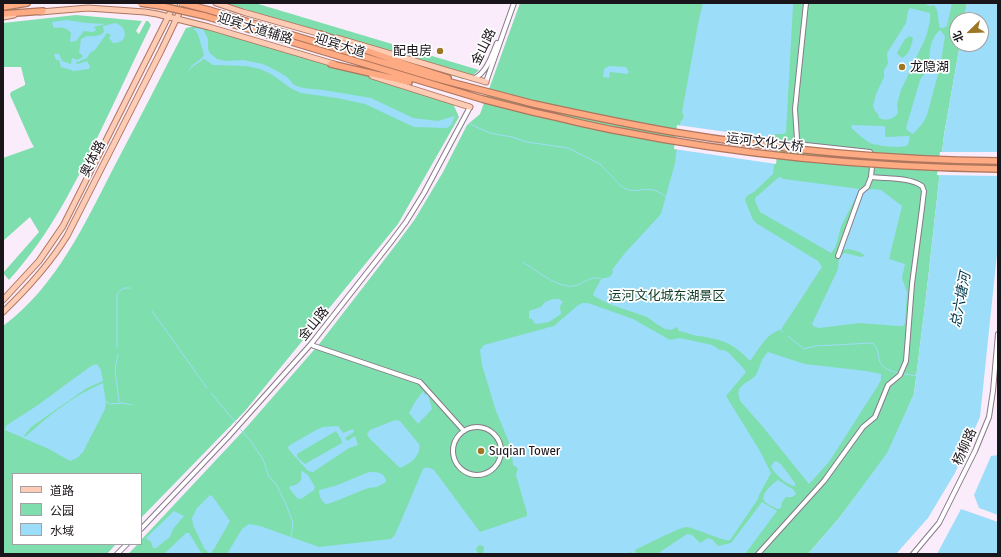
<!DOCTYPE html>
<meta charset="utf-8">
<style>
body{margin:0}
#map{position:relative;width:1001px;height:557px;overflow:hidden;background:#fbecfc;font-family:"Fira Sans Condensed","Noto Sans SC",sans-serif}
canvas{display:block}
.frame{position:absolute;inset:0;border:4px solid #1a151a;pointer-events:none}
.legend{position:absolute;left:12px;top:473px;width:130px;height:72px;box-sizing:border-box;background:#fff;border:1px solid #a3a1a3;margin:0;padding:5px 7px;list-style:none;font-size:12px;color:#1a151a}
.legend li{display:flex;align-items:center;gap:8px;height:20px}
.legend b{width:20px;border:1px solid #a3a1a3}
.north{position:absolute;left:949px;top:12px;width:40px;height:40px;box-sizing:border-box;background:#fff;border:1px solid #a3a1a3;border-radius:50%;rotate:247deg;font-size:11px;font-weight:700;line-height:16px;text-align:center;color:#1a151a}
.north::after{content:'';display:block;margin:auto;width:14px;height:18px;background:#9d7724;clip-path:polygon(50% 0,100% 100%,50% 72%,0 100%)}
</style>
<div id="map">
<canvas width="1001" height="557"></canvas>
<div class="frame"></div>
<ul class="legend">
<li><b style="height:5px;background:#feccb4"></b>道路</li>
<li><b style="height:11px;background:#7fdead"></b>公园</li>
<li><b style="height:11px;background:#9cddf9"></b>水域</li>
</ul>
<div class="north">北</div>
</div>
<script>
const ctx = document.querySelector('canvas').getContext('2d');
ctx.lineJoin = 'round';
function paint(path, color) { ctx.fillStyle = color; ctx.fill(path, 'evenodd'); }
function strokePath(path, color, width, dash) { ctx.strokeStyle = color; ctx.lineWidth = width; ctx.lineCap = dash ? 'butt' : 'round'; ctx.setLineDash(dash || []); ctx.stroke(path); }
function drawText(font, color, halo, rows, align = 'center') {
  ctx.font = font + ' "Fira Sans Condensed","Noto Sans SC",sans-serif'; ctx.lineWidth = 3.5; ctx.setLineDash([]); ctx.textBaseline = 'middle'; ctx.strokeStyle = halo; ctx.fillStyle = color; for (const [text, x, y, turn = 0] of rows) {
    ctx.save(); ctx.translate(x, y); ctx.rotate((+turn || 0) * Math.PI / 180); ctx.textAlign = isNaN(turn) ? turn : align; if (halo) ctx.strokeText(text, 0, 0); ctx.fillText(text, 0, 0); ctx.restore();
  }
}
const green = new Path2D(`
 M226,3H255L479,70L469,79H463Z
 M520,3H967L964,20H957V44H960L944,135L926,297L914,394L888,453L840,517L808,554H128L138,544H141V540L244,430L320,343L398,242L415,219L443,172L467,125L480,114Z
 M76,15L142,21L136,31L139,34L146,21H148L151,25C134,60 118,95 101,130C75,184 50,235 9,280L3,273L39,232L30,217L3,241V158L34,147L31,142L10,95L11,92L25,85V83L21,67H3V23Z
 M206,24L451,99L459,117L398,224L245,411L141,518V474H13V544H116L107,554H3V326C57,286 85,223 115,165C139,120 162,74 186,28Z`);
const water = new Path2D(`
 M703,3H793V6L786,132L784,134H775V139L776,147L773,174L754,192L748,195L746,197L745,200L753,220L756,223L818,261L822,267L782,328L781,330C767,332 758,351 750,361C733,343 722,339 698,336C691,335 686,332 679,331L677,327L671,330L665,329L655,323L647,317L609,304L594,296L593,294L600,281L603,278C608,278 611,277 613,272L612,270L625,253L661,214L675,163L680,123L684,117L682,112L699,19Z
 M922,3H952L947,26L943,28H940C937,20 940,12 934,5L930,6Z
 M967,3H998V244L980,417L955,473L928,518L896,554H808L840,517L887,453L914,394L926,297L944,135L960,44H981V20H964Z
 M910,8L930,13V21L926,37L901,90L897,104L898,113C893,120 886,121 879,118L878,114L875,111L873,106L876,94L884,77V70L888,64L887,53L906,23L908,11ZM910,36L913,38C912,45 908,56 902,58L897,53L905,39Z
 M66,20L87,23L105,24L94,27L96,30L93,32L84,31L76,41L71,42L70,41L71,33C66,27 61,27 54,28L53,26L52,22Z
 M115,23C129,27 128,44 113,43L109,38L111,35L107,33L95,50L90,53L87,58L75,63L78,64L87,61L90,66L89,69L74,71L61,67L59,60H56L54,54H59L62,61L71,64L72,58L77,60L83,57L82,55L79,53L81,39L87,36C92,37 101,36 104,32L103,26Z
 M195,28L203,29L208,39V49L210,53L217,59L226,61L243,60L263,64L279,72L287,77L294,85L303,88L323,90L371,98L413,118L438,121L455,116L451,125L447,128L414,127L365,104L337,98L301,93L292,89L271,74L260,69L246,66L213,65L204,59L192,67L188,72C193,61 199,63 204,55L198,34L194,29Z
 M940,30L945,36L940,67L927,115L923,123L913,134L908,131L906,128L920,80L930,66C928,55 930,38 940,30Z
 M609,66L626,67L629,72L627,74L610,72L609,78L603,77L604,69Z
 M852,125L884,126L885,127V135L886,137L908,136L910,137L908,145C901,149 878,146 870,143C866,141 853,130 851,127Z
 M779,177L784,179L860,189C854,201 847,214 841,227C838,235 838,246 831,253L760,212L755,201V198Z
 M873,189L881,190L902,206L889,259L905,264L902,278L907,292L905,323L903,326H898L859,323L820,328L815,327L812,324L838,269L839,256L845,253L861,257L864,256V255C859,251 849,248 843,250L841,248L864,190Z
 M553,299H559L563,302L560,306L561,314L549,322L536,324L534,323L533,320L529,318V311L541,307L545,302Z
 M582,303H588L633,319L670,340L680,338L712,345L720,350H723L728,352L744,369L746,372L726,396L760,451L771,473L759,495L758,499L730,540C724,542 696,528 686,527C681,527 643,546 635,550L636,554H633L631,552L627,554H481L483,553L484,547L483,546L479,545L476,549L477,552L480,554H227L242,529L249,524L260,526L319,547L391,539L395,535L423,469C427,466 430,468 434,470L480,532L527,516V513L516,475L518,468L513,465L511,447L496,411L482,365L480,350L484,345L554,326L577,306Z
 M768,352L805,364L866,371L881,374V380L877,387L829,462L809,484L763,427L741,402C732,384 749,384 756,375C760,368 761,358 768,352Z
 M97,364L101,370L103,381L87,388L31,427L24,436L25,437C48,416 74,395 103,383L106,403L105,409L83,452L77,458L70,461L49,449L5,430V428L7,425L38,405L91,366Z
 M423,391L425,395L428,394L430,396L429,398L432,409L418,424L409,413L415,402Z
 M395,420L400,421L419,444C422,455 410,464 400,468L369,438L367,434L370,430Z
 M338,426L343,433L353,429L354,432L345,438L347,441L355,436L358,445L349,448L313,472L308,471L289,450L288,447L290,445L316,430L323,427ZM336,431L341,439L342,443L305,464L297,457V454Z
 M998,455V515L979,508L974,495L991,456Z
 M775,461C782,462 790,477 795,483V486C788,486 773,473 771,466Z
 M302,471L308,475L315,487L314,490L301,499L297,498L289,488L290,486C299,485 303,481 301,472Z
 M369,472C378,472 385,472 386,482L377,487L368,488L331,503L326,504C321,501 319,496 319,490L335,486Z
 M778,480L794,490L796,494L792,497H786L782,502L781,508L777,509C774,507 768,505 765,502C759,494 773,484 778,480Z
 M210,495L213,497L230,521L214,549L210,554L204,548L193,525L192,518L197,508Z
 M762,502L777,511L745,554H657L687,534L692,535L700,543L708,538L713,540L718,546L731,543Z
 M961,509L998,522V554H937Z
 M174,511L184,516L173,529L170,537L156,548H153L151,542L146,538Z
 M186,533H189L202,554H164Z`);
const pier = new Path2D(`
 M677,125L777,139L780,143L778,148L776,164L674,149Z
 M940,152H998V176L937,175Z`);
const stream = new Path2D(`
 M470,124L490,133L512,137L527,142L568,148L600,164L622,187C639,197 645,181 665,196
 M523,262C535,270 558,288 573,286C583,285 591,274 602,279
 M152,311L207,388
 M781,330L783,332
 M788,336L804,349L815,346L872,343C886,354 868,365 898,373
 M117,348V294L123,288H130
 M118,354L115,370L119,403
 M904,374L917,376
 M211,393L236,423
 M106,401L110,404L122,403L132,405
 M240,429L250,440L262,458L265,464L266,469L269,477L276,484L286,504L293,523L291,537`);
const minor = new Path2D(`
 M806,3L795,109L797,139L799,143L806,145L870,152L873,156L871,177
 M475,78C487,72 492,55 497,43
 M486,82L514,3
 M311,344L314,346L420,382L464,431
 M453 451a24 24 0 1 1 48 0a24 24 0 1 1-48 0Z
 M141,529L228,437L311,344L391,242L406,222L424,193L470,107
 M117,554L127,544
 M758,554L824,481L863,427L875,417L888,385L900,375L906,361L912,284L922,208L924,191L922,186C908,177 887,179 871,177L867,187L861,192L838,256
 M913,554L939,523L975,451L989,417L993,391L998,334`);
const major = new Path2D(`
 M216,3L243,12L324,35
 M40,12L88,8L145,12L157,14L209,27L334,64
 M3,17L14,15
 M337,38L486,82
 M372,76L470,107
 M3,300L39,261L63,226L175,3
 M3,312C27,289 49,265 67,236L161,51L184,3`);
const highway = new Path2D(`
 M3,7L27,3
 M209,10L435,78L534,104
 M3,14L43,11
 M205,16L482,99L533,112
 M320,34L405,64L448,78
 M331,64L409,82`);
const highwayBridge = new Path2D(`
 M140,3L161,6L205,16
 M182,3L209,10
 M534,104C580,114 626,124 673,132C781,150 889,160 998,161
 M533,112C562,118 590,126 619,131C744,156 871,167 998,169`);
const markers = [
 [440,51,4,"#9d7724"],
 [902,67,4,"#9d7724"],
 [481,451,4,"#9d7724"]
];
const streetNames = [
 ["迎宾大道辅路",255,29,17],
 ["迎宾大道",340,46,17],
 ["金山路",484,47,-64],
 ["运河文化大桥",765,143,7],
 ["奥体路",93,159,-63],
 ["金山路",314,324,-51],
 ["杨柳路",965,447,-66]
];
const poiNames = [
 ["配电房",432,51,"right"],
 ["龙隐湖",910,67],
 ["Suqian Tower",489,451]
];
const parkNames = [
 ["运河文化城东湖景区",667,296]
];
const waterNames = [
 ["总六塘河",961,300,-79]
];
paint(green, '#7fdead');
paint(water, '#9cddf9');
paint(pier, '#fbecfc');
strokePath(stream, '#9cddf9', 1);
strokePath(minor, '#877988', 6);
strokePath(major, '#ae765e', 7);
strokePath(highway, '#ae765e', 8);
strokePath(minor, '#fff', 4);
strokePath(major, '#feccb4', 5);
strokePath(highway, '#feaa82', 5.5);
strokePath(highwayBridge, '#ae765e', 8, []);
strokePath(highwayBridge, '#feaa82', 5.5);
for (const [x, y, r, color] of markers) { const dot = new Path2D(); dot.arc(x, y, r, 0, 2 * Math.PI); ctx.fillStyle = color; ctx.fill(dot); strokePath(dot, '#fff', 1.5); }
drawText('13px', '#1a151a', '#fff', streetNames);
drawText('13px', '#1a151a', '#fff', poiNames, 'left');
drawText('13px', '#0b3a25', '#fff', parkNames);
drawText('italic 14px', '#003a4c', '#fff', waterNames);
</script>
